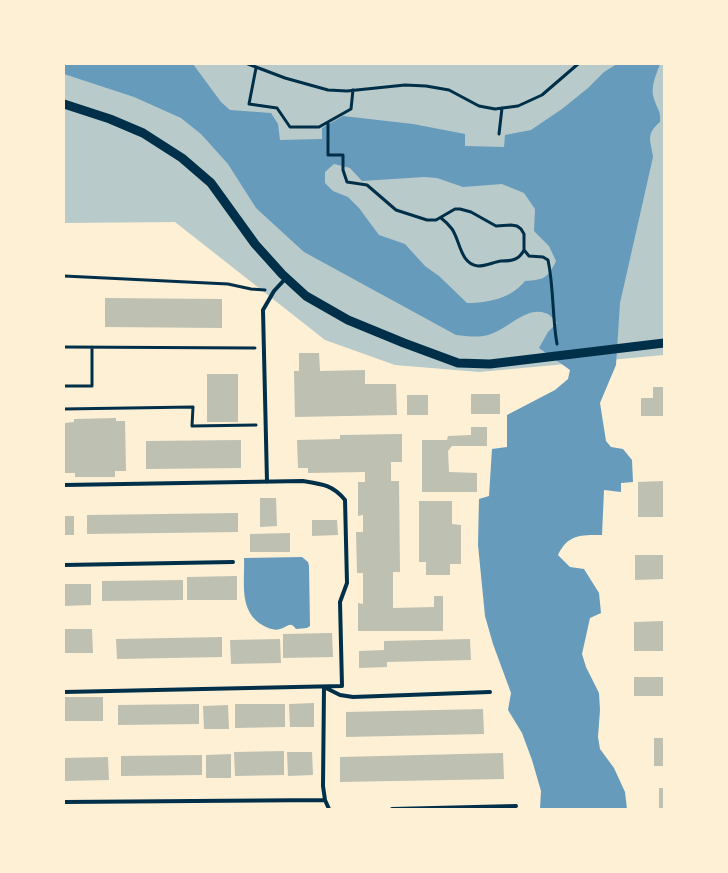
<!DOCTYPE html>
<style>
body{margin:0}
#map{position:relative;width:728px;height:873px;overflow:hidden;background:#fdf0d5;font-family:Spectral,serif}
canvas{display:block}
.frame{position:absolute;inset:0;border:65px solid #fdf0d5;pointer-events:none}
</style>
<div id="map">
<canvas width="728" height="873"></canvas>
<div class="frame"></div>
</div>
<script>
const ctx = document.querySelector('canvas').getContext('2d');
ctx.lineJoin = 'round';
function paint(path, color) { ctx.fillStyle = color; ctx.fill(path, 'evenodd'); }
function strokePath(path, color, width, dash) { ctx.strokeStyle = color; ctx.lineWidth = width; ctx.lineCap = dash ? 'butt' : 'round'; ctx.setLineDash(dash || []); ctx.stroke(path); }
const green = new Path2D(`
 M64,64H664V355L479,372L395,365L325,340L175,222L64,223Z`);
const water = new Path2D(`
 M64,64H193L221,102L230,110L271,113L278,124L280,140L322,139V128L343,116L413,124L465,134V146L504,147L505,135L531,130L562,109L588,88L604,72L617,64H660C656,75 650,87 654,99C657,109 661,110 660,122C645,135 651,140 653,157L620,303L616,365L600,403L606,441L611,447L623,449L632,460L633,482L621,483V492L604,490L602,535C581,535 568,534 558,555L570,567L584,569L599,593L601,613L590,618L582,654L586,667L599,693L600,710L598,737L600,749L614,768L625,792L627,809H540L541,791L532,760L522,733L508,710L511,693L493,644L485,616L478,545L479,499L489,496L492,449L507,447V415L555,390L568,379L570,370L539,348L548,332L557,323C554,320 550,314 545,313C526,306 507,330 488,335C477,338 467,336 456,335L304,252L256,208L228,164L201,134L181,118L134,97L64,74ZM334,164L350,168L362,181L424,177L437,178L463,187L502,184L524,193L535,209L534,231L549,246L556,261C548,278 544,280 525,281C512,298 488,303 467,303L439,276L425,266L405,244L379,235L359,208L348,197L333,191L325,183V172Z
 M302,557L308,562L309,566L310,626L307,628L296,629C290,620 287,628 280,629C275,631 268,628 264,626C238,612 245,583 244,558Z`);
const building = new Path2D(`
 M105,298L222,299V328L105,327Z
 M299,353H319L320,371L365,370V384H396L397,415L295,417L294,371H299Z
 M207,374H238V422H207Z
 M653,387H664V416H641V398H653Z
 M471,394H500V414H471Z
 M407,395H428V415H407Z
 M116,418V421H125L126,471H115V477H75V473H65V423L74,422V419Z
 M471,427H487V446H452L448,451L449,472L477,473V492H422V440H447L448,436L471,435Z
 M402,434V462H391V481H399L400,572H393V608L434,607V596H443V631H358V603L363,604V573H357L356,532H363V515L358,516V482H365V472L308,473V468H298L297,440L340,439V435Z
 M241,440V468L146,469V441Z
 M664,481V517H638V482Z
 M260,498H276L277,526L260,527Z
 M419,501H452V524L461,525V564H450V575H426V562H419Z
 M238,513V532L87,534V515Z
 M64,516H74V535H64Z
 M312,520H337L338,535L312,536Z
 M290,533V552H250V534Z
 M635,555H664V579L635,580Z
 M237,576V600H187V577Z
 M183,580V600L102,601V581Z
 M64,584H91V605L64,606Z
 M664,621V651H634V622Z
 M64,629H92L93,653H64Z
 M332,633L333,657L283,658V634Z
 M222,637V657L117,659L116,639Z
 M280,639L281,663L231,664L230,640Z
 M470,639L471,660L387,662V667L359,668V651L384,650V641Z
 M634,677H664V696H634Z
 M64,697H103V721H64Z
 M314,703V727H290L289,704Z
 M199,704V724L118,725V705Z
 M235,704H285V727L235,728Z
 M228,705L229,729H204L203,706Z
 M483,709L484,734L346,737V712Z
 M654,738H664V766H654Z
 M284,751V775L235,776L234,752Z
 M287,752H312L313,775L288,776Z
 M503,753L504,779L340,782V757Z
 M231,754V778H206V755Z
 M202,755V775L121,776V756Z
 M108,757L109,780L64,781V758Z
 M659,788H664V809H659Z`);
const path = new Path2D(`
 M248,64L285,78L328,90L347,91L405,85L426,86L449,90L479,106L495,109L518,106L542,95L578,64
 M256,68L249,104L277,108L290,127H319L351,109L353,90
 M328,122V155H343V170L347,182L367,185L396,210L427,220H436L455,209H460L471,212L496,226L511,225L517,226L521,229L524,234V250C519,260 512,261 501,261C494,262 486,266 478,266C460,264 460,240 452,229C449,225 445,221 441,218
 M499,134L502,108
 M524,250L529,256L543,257L548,260C554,288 552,316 557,344
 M64,276L228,284L251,289L265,290
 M64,347L255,348
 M64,386H92V347
 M64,409L193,407L192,426L256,425`);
const service = new Path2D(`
 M267,482L263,310L274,291L286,278
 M64,485L303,481C322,484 333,485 345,500L347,583L340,602L342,686L64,692
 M64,565L233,562
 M64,802L325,800
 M329,809L325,800L323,786L324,687L340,695L353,697L490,692
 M392,809L516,806`);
const tertiary = new Path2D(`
 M64,104L110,119L143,133L182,158L211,183L255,244L282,274L306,296L348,320L404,343L458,363L490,364L664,343`);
paint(green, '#b9caca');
paint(water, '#669bbc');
paint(building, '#bec0b2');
strokePath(path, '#003049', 3);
strokePath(service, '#003049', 4);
strokePath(tertiary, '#003049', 9);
</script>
